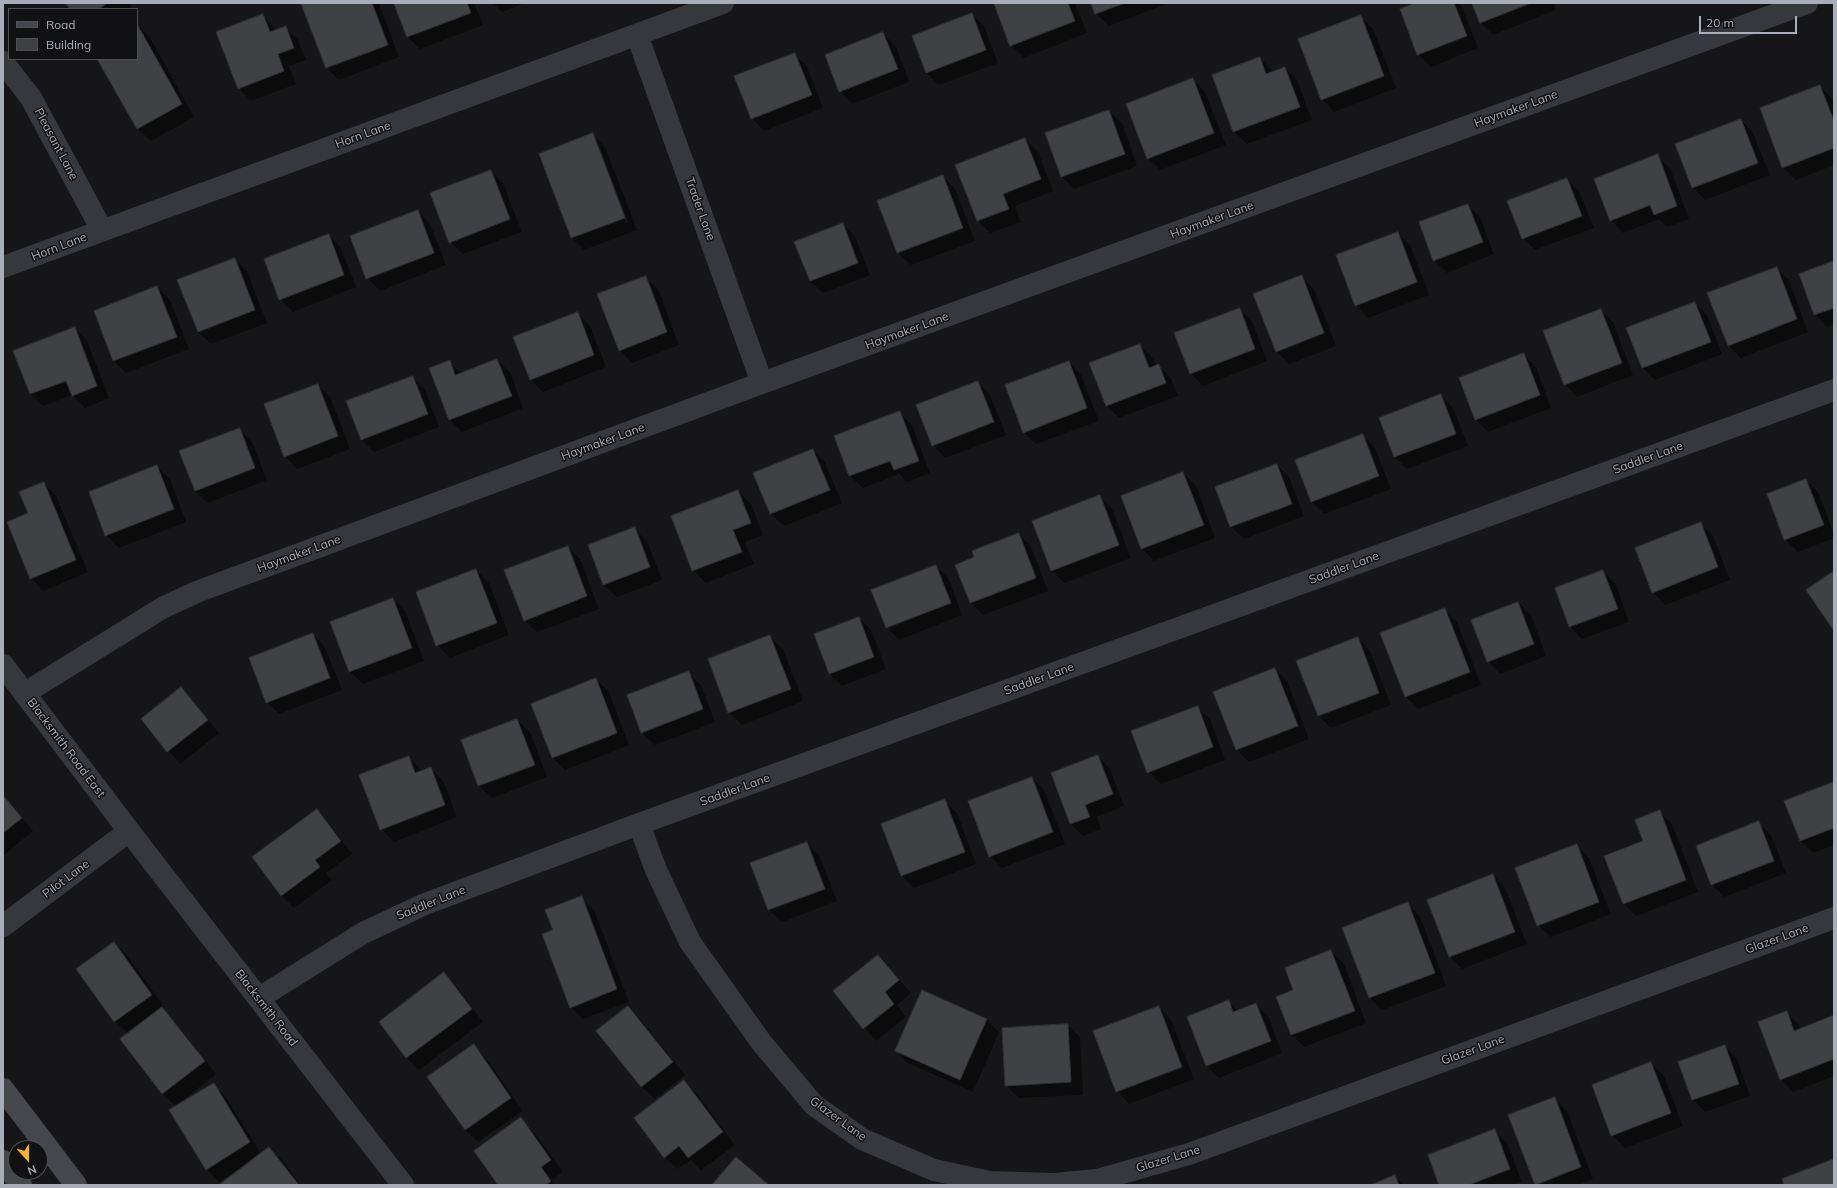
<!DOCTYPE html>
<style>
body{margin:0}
#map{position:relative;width:1837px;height:1188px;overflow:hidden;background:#161618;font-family:Mulish,sans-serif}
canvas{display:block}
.frame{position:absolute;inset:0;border:4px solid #a8adb8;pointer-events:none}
.legend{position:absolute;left:8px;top:8px;width:130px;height:52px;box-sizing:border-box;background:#111113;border:1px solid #4d4f55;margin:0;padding:5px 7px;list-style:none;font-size:12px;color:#a8adb8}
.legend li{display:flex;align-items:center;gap:8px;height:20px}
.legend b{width:20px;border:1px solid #4d4f55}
.north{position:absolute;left:8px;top:1140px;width:40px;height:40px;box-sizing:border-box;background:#111113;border:1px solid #4d4f55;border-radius:50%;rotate:159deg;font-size:11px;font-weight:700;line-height:16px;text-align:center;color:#a8adb8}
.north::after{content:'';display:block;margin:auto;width:14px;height:18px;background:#f2b134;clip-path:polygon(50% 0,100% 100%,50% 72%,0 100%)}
.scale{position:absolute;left:1699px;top:16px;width:98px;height:18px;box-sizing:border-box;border:2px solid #a8adb8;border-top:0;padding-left:5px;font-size:12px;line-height:14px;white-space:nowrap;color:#a8adb8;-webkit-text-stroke:3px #111113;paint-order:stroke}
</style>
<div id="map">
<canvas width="1837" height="1188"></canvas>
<div class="frame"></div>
<ul class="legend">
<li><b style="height:5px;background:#45474d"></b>Road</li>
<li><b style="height:11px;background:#404145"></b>Building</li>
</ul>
<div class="north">N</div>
<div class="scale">20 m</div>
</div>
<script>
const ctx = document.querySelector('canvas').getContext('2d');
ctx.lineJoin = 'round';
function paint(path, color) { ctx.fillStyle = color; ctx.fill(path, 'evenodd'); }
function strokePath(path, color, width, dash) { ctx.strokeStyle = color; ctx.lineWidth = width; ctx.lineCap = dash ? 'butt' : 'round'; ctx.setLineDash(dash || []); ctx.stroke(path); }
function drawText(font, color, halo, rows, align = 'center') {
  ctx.font = font + ' Mulish,sans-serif'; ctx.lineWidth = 3; ctx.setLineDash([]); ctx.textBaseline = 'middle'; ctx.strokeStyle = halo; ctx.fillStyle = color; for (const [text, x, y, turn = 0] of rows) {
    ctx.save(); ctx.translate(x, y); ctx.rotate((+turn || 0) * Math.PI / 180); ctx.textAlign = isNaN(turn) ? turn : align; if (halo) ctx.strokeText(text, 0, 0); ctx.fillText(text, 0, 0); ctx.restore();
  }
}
const shadow = new Path2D(`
 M67,3H129L131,6L128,9H71Z
 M302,3H379L399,57L339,80L327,68Z
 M395,3H474L483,25L420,49L408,37Z
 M493,3H525L502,12Z
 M995,3H1075L1087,33L1024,58L1011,45Z
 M1092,3H1169L1109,26L1096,14Z
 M1419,3H1460L1478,48L1431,67L1418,54Z
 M1473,3H1554L1556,10L1493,35L1480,22Z
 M971,14L984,26L998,63L939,85L927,73L913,36Z
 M263,15L276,31L285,27L298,40L306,60L289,66L296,84L251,101L239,88Z
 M1360,16L1373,29L1396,88L1334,112L1322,99Z
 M137,25L149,36L194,117L151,141L138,129L98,59H137Z
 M883,34L896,46L909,82L852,104L840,91Z
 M795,54L807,67L823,108L764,131L752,118Z
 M1260,58L1273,72L1285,68L1297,80L1312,120L1247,144L1234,132L1213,75Z
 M1193,79L1205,92L1226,145L1160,170L1148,158Z
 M1820,86L1832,99L1834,103V165L1796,180L1783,168L1761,109Z
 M1109,111L1122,123L1137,166L1074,189L1061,176Z
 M1741,120L1753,133L1770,175L1705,200L1693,188L1676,145Z
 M593,135L605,147L637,230L584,250L572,238ZM598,148H600L628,222L626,223Z
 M1025,139L1038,152L1053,191L1015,206L1021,222L990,233L978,221L957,165Z
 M1657,156L1670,168L1689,219L1667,227L1659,219L1623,233L1611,220Z
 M491,171L503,183L522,232L463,254L450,242Z
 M943,177L955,189L975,241L911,265L898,253L878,201Z
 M1567,179L1579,191L1594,228L1535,250L1523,238Z
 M1468,205L1480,217L1494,254L1447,273L1434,260Z
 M418,211L430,224L446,265L380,291L367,278Z
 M843,224L855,237L870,275L823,293L810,281Z
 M1397,233L1410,245L1429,295L1368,318L1356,305Z
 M329,235L341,248L356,287L293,312L280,299Z
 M235,259L247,271L267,323L211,344L198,332Z
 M1834,262V324L1827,327L1815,314Z
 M1776,268L1789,280L1808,332L1741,358L1728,345Z
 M1301,276L1314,289L1336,346L1289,364L1276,351Z
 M645,277L658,289L679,345L632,363L620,350Z
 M157,287L170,300L189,349L126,373L114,361Z
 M1695,303L1707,315L1722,354L1655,380L1643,368Z
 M1240,309L1252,322L1267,361L1203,386L1191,374Z
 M1601,310L1613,322L1633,375L1577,397L1565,384Z
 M578,313L590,326L606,367L543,392L530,379Z
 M75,328L87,341L109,398L85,408L72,395L43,406L30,394L14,352Z
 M1140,345L1152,357L1156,366L1158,365L1171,378L1178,396L1119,418L1107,406L1091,364Z
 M1523,354L1536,367L1551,408L1488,432L1476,420Z
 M497,360L510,372L523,408L462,432L449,419V361L461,374Z
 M1069,362L1081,375L1099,421L1036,444L1023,432Z
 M412,377L425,389L439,427L374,452L362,440Z
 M978,382L990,395L1006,435L945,458L933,445Z
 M318,385L330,397L350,449L297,469L285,456Z
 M1441,395L1453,408L1468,446L1407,469L1395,457L1380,419Z
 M899,412L912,425L930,473L907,482L899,474L863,488L850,476L835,437Z
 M239,429L252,442L267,480L208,503L195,491Z
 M1363,435L1375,448L1391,489L1324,514L1312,502Z
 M813,450L825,462L842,503L784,526L771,514L755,474Z
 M1277,465L1289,477L1304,516L1244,539L1231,527L1216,488Z
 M157,467L170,479L186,522L119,548L106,535Z
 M1183,473L1196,486L1215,538L1154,561L1142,549L1122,497Z
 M1806,480L1818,492L1834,534V538L1798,552L1785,539Z
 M44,483L56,496L88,572L43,591L31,578L29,514Z
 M738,491L751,504L763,535L745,542L754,564L706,583L693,570Z
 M1100,496L1112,509L1131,558L1064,583L1052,571Z
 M1701,524L1713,536L1730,580L1665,605L1653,592Z
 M634,529L647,541L662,580L617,597L604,585L589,546Z
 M1019,534L1031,547L1048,591L983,615L971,603L956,565L975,558Z
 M568,547L580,559L599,609L537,632L524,620Z
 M936,566L948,578L962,615L899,640L887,627Z
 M476,570L489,583L509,635L450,658L437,645Z
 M1603,571L1616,584L1629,622L1582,639L1570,627Z
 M393,599L405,611L424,661L363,684L350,672L331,622Z
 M1518,603L1531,615L1546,656L1500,674L1488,661Z
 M1445,610L1457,622L1481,685L1418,709L1405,696Z
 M859,618L871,630L886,669L842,686L830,674L815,635Z
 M313,634L325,647L342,690L279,714L267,702Z
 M770,637L783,649L803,701L742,725L729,712Z
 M1358,638L1370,651L1391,705L1331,728L1319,716L1298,661Z
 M1275,669L1287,681L1309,739L1249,762L1237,750Z
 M688,673L701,685L715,722L655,745L642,733L628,696Z
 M596,680L609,692L629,745L565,770L553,758Z
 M181,688L193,701L219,733L180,764L142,720Z
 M1197,707L1210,719L1225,760L1161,784L1148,772Z
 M517,720L530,732L547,777L492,798L479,786L462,741Z
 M1098,756L1110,769L1124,806L1097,817L1101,829L1083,836L1071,824L1052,774Z
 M409,757L422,772L430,768L443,781L457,817L394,842L381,829Z
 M1032,778L1044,790L1065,844L1002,868L990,856Z
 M1834,783V845L1813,853L1800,841Z
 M3,794L33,831L3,856Z
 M944,801L957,813L976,864L914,888L902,876L882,824Z
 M317,810L329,823L352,854L326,873L332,880L294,908L282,896L253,857Z
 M1659,811L1672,824L1698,892L1636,916L1624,904L1606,857L1645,842Z
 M1759,823L1771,835L1786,873L1724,897L1712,884Z
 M807,843L819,855L837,901L782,922L769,910L752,864Z
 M1577,845L1589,858L1611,914L1551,937L1538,925Z
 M1493,875L1505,888L1527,944L1462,969L1450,957Z
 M581,898L594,910L629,1002L583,1019L571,1007L554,931Z
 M1407,904L1420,916L1446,986L1382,1010L1370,998L1343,928Z
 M114,943L127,955L164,1007L162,1009L174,1021L216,1074L177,1105L178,1106L213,1084L226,1097L261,1154L269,1148L282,1160L301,1185H221L240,1171L239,1169L219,1182L207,1169L176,1107L163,1094L121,1040L128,1034L115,1021Z
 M1331,951L1344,964L1366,1023L1304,1047L1292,1035L1295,991Z
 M878,956L911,993L897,1005L906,1017L876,1041L834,992Z
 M444,974L456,986L483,1022L419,1070L407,1058L380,1022Z
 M922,991L987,1020L999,1032L973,1092L908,1063L896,1051Z
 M1229,1002L1238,1011L1256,1004L1268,1016L1282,1053L1219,1078L1206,1065Z
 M628,1007L640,1019L685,1075L655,1099L642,1087L598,1031Z
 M1159,1007L1171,1020L1194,1079L1129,1104L1117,1091Z
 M1787,1013L1799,1025L1801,1029L1834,1016V1076L1793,1092L1781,1079Z
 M1068,1025L1080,1037L1083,1095L1019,1098L1006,1086Z
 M474,1046L486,1058L523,1111L478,1142L465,1130Z
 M1724,1046L1737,1059L1750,1096L1705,1112L1693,1100L1679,1063Z
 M1651,1063L1664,1076L1683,1126L1625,1148L1612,1135Z
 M684,1081L697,1094L735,1145L701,1170L691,1160L677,1169L665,1157Z
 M1554,1098L1567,1111L1593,1179L1578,1185L1536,1184Z
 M521,1119L533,1131L563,1172L552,1180L556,1185H500Z
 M1494,1130L1507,1143L1522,1182L1513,1185H1440Z
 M1395,1177L1404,1185H1373Z`);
const building = new Path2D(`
 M66,3H107L99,9H70Z
 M301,3H372L388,45L326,68Z
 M394,3H467L471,13L407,37Z
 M994,3H1068L1075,21L1010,46Z
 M1091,3H1125L1095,14Z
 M1416,3H1454L1467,36L1417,55L1400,9Z
 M1472,3H1531L1480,23Z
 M972,13L986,50L926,73L912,36Z
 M263,14L270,32L286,26L294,48L278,54L284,71L238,89L216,32Z
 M1361,15L1384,76L1321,100L1298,39Z
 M137,24L182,104L137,129L97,59H137Z
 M883,32L898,69L839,92L825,55Z
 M795,53L812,95L751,119L734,76Z
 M1260,57L1266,74L1285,67L1300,107L1233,132L1212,75Z
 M1193,78L1214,133L1147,159L1126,104Z
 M1820,85L1834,121V148L1782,168L1760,108Z
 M1109,110L1125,154L1061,177L1045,133Z
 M1741,119L1758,163L1692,188L1675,144Z
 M593,133L625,218L571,238L539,154Z
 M1025,138L1041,179L1003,194L1009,209L977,221L955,165Z
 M1658,154L1677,206L1654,215L1650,205L1610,221L1594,179Z
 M491,170L510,219L449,243L430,193Z
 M943,175L963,228L897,253L877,201Z
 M1567,178L1582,216L1522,239L1507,201Z
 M1468,204L1483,242L1433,261L1419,222Z
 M418,210L434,253L366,279L350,236Z
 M843,223L858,263L810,281L794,242Z
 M1398,232L1417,282L1355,306L1336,255Z
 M329,234L344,275L279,300L264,259Z
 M235,258L255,310L198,332L177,280Z
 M1834,261V308L1814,315L1799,274Z
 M1777,267L1797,319L1728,346L1707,293Z
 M1302,275L1324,333L1276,352L1253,294Z
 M646,276L667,332L619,351L597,294Z
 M157,286L177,337L113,361L94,311Z
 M1695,302L1711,342L1642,368L1626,328Z
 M1240,308L1255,349L1190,374L1174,333Z
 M1601,309L1622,363L1564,385L1543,331Z
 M578,312L594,355L530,380L513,337Z
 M75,327L97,386L72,396L66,381L30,394L13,351Z
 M1140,344L1149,368L1159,364L1166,383L1106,406L1089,363Z
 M1524,353L1540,395L1475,420L1459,378Z
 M497,359L512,396L449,420L429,368L450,360L455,375Z
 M1069,361L1087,408L1023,433L1005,385Z
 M413,376L428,414L361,440L346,401Z
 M978,381L994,422L932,446L916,405Z
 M318,384L338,436L284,457L264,404Z
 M1441,394L1456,434L1394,457L1379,418Z
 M900,411L919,461L894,470L890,461L849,476L834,436Z
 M240,428L255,468L195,491L179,451Z
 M1363,434L1379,476L1311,502L1295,460Z
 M813,449L830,490L770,514L753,473Z
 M1277,464L1292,504L1230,527L1215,487Z
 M157,465L174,509L105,536L89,492Z
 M1183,472L1204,525L1141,549L1121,496Z
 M1806,479L1824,525L1784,540L1767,494Z
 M44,482L76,560L30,579L7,522L28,513L19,492Z
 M738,490L751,523L733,530L742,552L692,571L671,516Z
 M1100,495L1119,545L1051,571L1032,521Z
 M1701,522L1718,567L1652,593L1635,548Z
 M635,527L650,567L603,585L588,545Z
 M1019,533L1036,578L970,603L955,565L974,557L972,551Z
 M568,546L587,596L524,621L504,570Z
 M936,565L951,603L886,628L871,590Z
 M476,569L497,623L436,646L416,592Z
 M1603,570L1618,609L1569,627L1555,588Z
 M1834,571V631L1806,590Z
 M393,598L412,648L349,672L330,622Z
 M1518,602L1534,644L1487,662L1471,620Z
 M1445,608L1470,672L1405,697L1380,633Z
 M859,617L874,657L829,674L814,634Z
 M313,633L330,678L266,703L249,658Z
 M770,635L791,689L728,713L708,659Z
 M1358,637L1379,693L1318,716L1296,661Z
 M1275,668L1298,726L1236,750L1213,692Z
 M689,671L703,709L641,733L627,695Z
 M596,678L617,733L552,758L531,704Z
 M181,687L208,720L167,752L141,719Z
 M1198,706L1213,747L1147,773L1131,731Z
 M517,719L535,765L478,786L461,740Z
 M1098,755L1113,794L1085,805L1090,817L1070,824L1051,773Z
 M409,756L415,773L431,767L445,805L380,830L359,775Z
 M1032,777L1053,832L989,857L968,801Z
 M1834,782V828L1800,841L1784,801Z
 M3,795L22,818L3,833Z
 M945,799L965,852L901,876L881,824Z
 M317,809L341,841L315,860L320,867L281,896L252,857Z
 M1660,810L1686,880L1623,904L1604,856L1643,841L1635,820Z
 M1759,821L1774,861L1711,885L1696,846Z
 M807,842L825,889L768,910L750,863Z
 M1577,844L1599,902L1537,926L1515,868Z
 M1493,874L1515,932L1449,957L1427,900Z
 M582,896L617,989L570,1008L542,934L553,930L545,910Z
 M1408,902L1435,973L1369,998L1342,928Z
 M114,942L152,995L114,1022L76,969Z
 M1331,950L1355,1011L1291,1035L1276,997L1293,990L1285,968Z
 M878,955L899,980L885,992L894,1004L863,1029L833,991Z
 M444,972L472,1009L406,1058L379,1022Z
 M922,990L987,1019L960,1080L895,1051Z
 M1229,1000L1233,1012L1256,1003L1271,1041L1206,1066L1187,1017Z
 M628,1006L673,1062L641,1087L596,1031Z
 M1159,1006L1182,1067L1116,1092L1093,1031Z
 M162,1007L205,1061L162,1094L120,1039Z
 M1787,1011L1794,1031L1834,1015V1059L1780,1080L1758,1022Z
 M1068,1024L1071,1082L1005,1086L1002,1028Z
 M474,1044L511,1098L465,1130L427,1077Z
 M1725,1045L1739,1084L1692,1100L1678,1062Z
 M1651,1062L1671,1113L1611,1136L1592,1085Z
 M684,1080L723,1132L688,1158L679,1146L664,1158L634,1118Z
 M214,1083L250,1142L206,1170L169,1110Z
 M1555,1097L1581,1167L1535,1185L1508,1115Z
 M521,1117L551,1160L541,1167L551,1181L546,1185H498L474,1151Z
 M1495,1129L1510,1169L1469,1185H1439L1428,1155Z
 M269,1147L299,1185H219Z
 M736,1157L769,1185H712Z
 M1834,1159V1185H1784L1782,1179Z
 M1395,1175L1399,1185H1371Z`);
const minor = new Path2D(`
 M637,35L762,383
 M3,62L31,98L102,230
 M3,267L723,3
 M3,665L129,831L403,1185
 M25,693L164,607L199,591L762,383L1807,3
 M639,824L656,870L690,942L761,1042L814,1105L862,1139L934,1170L990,1182L1054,1184L1097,1180L1189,1154L1834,918
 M3,926L129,831
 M259,998L363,933L425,904L639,824L1834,390`);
const secondary = new Path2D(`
 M3,1089L76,1185
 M3,1161L21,1185`);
const streetNames = [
 ["Haymaker Lane",1516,109,-20],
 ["Horn Lane",363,135,-20],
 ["Pleasant Lane",56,144,62],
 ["Trader Lane",700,209,70],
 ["Haymaker Lane",1212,220,-20],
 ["Horn Lane",59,247,-21],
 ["Haymaker Lane",907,331,-20],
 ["Haymaker Lane",603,442,-20],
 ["Saddler Lane",1648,458,-20],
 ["Haymaker Lane",299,554,-20],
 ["Saddler Lane",1344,568,-20],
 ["Saddler Lane",1039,679,-20],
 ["Blacksmith Road East",66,748,53],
 ["Saddler Lane",735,790,-20],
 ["Pilot Lane",66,879,-37],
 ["Saddler Lane",431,903,-22],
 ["Glazer Lane",1777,939,-20],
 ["Blacksmith Road",266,1008,52],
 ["Glazer Lane",1473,1050,-20],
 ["Glazer Lane",838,1119,36],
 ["Glazer Lane",1168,1159,-17]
];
paint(shadow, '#0007');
paint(building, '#404145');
strokePath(building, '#303034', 1);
strokePath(minor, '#37383d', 22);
strokePath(secondary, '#45474d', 22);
drawText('12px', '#a8adb8', '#111113', streetNames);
</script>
